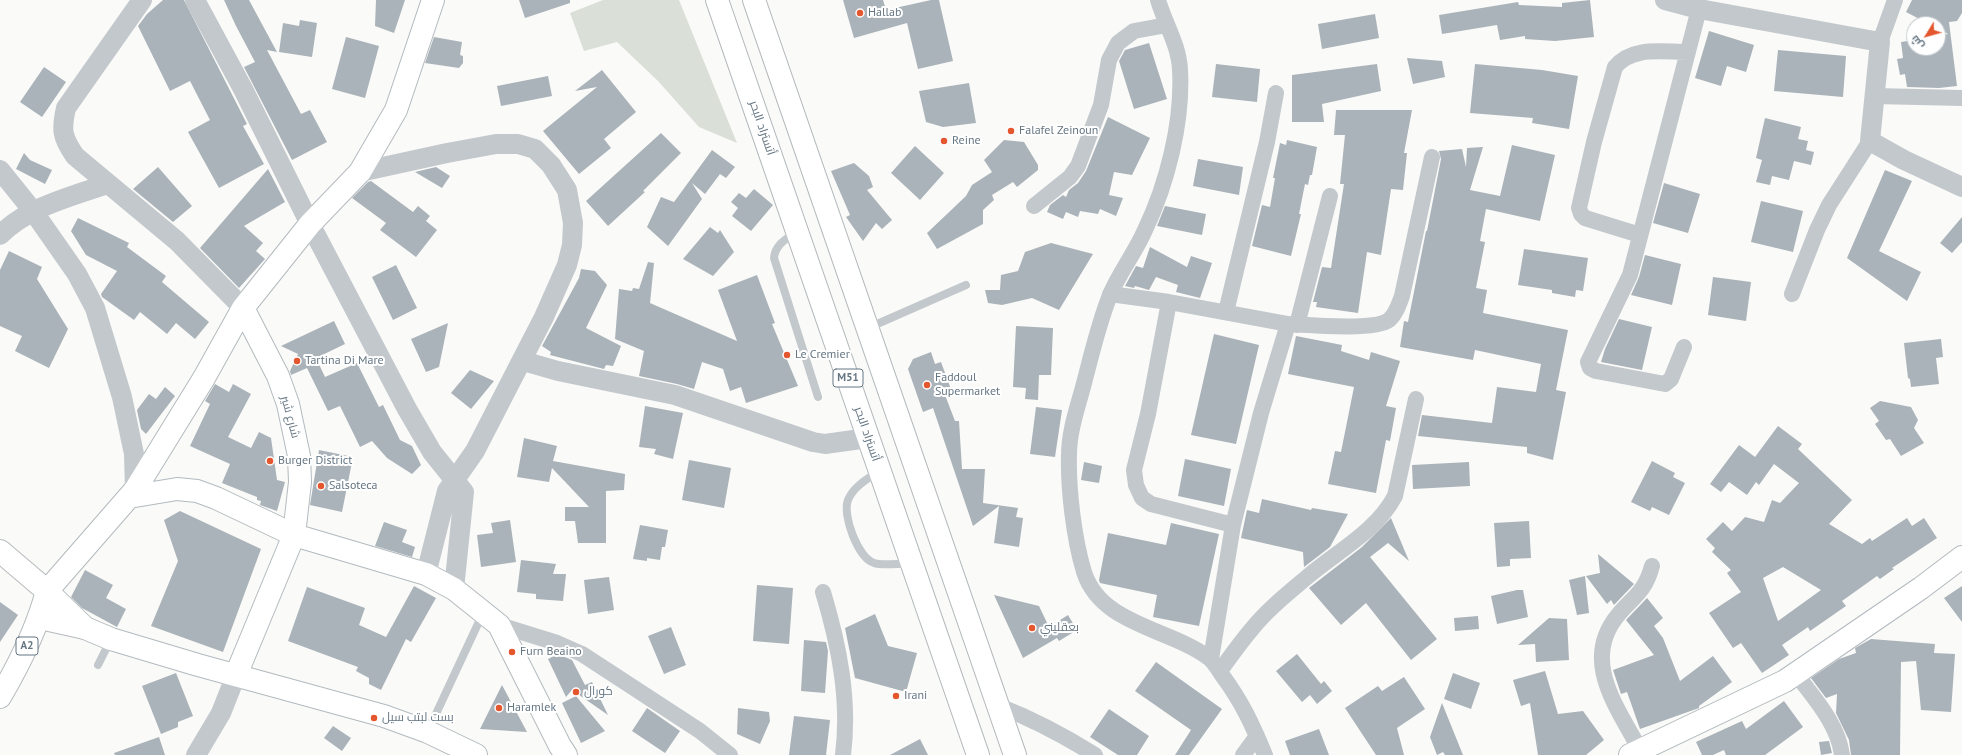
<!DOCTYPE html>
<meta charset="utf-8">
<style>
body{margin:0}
#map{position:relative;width:1962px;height:755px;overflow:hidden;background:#fafaf8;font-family:"PT Sans",Cairo,sans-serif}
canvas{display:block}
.north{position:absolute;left:1906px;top:16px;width:40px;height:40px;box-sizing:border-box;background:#fff;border:1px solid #c1c8cd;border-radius:50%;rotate:233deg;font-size:11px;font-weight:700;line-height:16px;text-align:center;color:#657683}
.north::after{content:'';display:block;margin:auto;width:14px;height:18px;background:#e4572e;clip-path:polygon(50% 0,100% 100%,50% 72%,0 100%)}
</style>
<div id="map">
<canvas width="1962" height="755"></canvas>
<div class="north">ش</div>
</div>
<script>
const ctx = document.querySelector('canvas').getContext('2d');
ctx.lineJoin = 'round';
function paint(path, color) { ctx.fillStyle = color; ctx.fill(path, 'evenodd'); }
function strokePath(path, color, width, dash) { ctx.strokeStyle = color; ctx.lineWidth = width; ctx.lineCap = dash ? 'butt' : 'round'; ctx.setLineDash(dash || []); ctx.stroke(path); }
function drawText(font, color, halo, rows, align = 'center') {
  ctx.font = font + ' "PT Sans",Cairo,sans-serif'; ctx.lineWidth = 4; ctx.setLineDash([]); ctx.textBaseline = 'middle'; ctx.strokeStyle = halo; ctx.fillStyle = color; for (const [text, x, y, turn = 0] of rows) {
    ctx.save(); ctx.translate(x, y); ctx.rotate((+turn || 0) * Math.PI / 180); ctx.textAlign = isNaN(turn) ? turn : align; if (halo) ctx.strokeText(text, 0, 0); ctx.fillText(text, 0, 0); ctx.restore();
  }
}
const green = new Path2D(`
 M603,0H679L737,143L699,127L658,81L617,42L584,51L570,13Z`);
const building = new Path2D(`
 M163,0H184L247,124L243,126L264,164L219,188L188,132L210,120L190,81L170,91L138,26L147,14Z
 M224,0H249L277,52L267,50L301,114L310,110L327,142L292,160L244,67L255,62L236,26Z
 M376,0H405L394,33L375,26Z
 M519,0H570V3L525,18Z
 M843,0H883L886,10L931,0H939L953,61L918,69L907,23L854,38Z
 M1590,0L1594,37L1555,41L1525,39V36L1500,40L1497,25L1442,34L1439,15L1518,2L1519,5L1562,7V3Z
 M1912,0H1962V13L1957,21L1949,22L1957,86L1939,88L1907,87L1905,74L1900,75L1897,59L1903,58L1901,42L1914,40V48H1938V36L1948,34L1938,28V24H1929L1906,12Z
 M1375,14L1379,38L1322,49L1318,24Z
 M300,20L317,23L312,57L279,52L283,23L299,26Z
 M1709,31L1754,45L1746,72L1727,66L1721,86L1695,78Z
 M346,37L379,46L365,98L332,89Z
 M434,37L462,42L460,55L463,56V63L459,68L425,63Z
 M1149,43L1167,99L1134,109L1119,61L1125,50Z
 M1778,50L1846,56L1843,97L1774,91Z
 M1407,58L1442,61L1445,77L1413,84Z
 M1216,64L1260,69L1257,102L1212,97Z
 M1377,64L1381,91L1322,104L1324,122H1292V75Z
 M1475,64L1542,70L1578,76L1569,129L1532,123L1533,118L1470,113Z
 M44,67L66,82L42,117L20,102Z
 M602,70L636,112L604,139L611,148L579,174L543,131L597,87L575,91Z
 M548,76L552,96L501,106L497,86Z
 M969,83L976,123L943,127L926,122L919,91Z
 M1336,110H1412L1404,153H1407L1403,190L1391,189L1381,255L1367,252L1358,313L1316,307L1317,302H1313L1322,267L1331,268L1344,184H1340L1345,135H1334Z
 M1108,117L1150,138L1132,175L1114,172L1109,195L1123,198L1116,216L1100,209L1098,214L1080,211L1078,217L1066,212L1063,219L1047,212L1050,205L1063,195L1066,197L1069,190L1078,183L1086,171Z
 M1765,118L1801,127L1798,139L1808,141L1806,150L1814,152L1811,165L1794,161L1789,180L1772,176L1770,185L1756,182L1762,160L1756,158Z
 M661,133L681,153L643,191L645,192L608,226L586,201Z
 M1004,140L1024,142L1038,165V170L1017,187L1013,182L992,195L994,200L983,210V224L937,249L927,233L966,196L972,185L992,172L984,160Z
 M1287,140L1317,147L1312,175H1310L1308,185L1305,184L1299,214H1301L1291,256L1252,246L1262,205L1270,207L1275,178H1273L1280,143L1286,145Z
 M1512,145L1555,155L1540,221L1486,209L1480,241L1485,242L1476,288L1487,290L1483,313L1568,330L1556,390L1566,392L1553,460L1527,453V447L1418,436L1422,415L1492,423L1497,387L1536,392L1541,364L1475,350L1473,360L1400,347L1404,321L1408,322L1426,231H1427L1441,159L1439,151L1462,149L1466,167L1467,148L1483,147L1470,190L1500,196Z
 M915,146L944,173L920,200L891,173Z
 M712,150L735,167L726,178L720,174L705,194L692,183L702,199L668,246L647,227L661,197L674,202Z
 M24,153L30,160L52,170L45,184L16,169Z
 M1198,159L1243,167L1239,195L1193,186Z
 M854,163L869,176L873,187L867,190L892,220L882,229L876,223L863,241L846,217L850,215L831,171Z
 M158,167L192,206L173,222L133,189Z
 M436,167L450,176L442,188L415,172Z
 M268,169L285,202L244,226L263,243L256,251L265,259L239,288L200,248Z
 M1885,170L1912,181L1879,251L1921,272L1907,301L1847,258Z
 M371,181L413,212L418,206L430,216L426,221L437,230L416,257L380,230L386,223L352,198L368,182Z
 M1664,183L1700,194L1688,233L1653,223Z
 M754,189L773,205L751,231L732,216L738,208L731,202L739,193L746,198Z
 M1761,201L1803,211L1793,252L1751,242Z
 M1165,206L1206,214L1202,235L1157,226Z
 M1962,217V242L1952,253L1940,243Z
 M78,218L129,243L127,247L166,276L162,282L209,322L195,339L176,323L167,334L140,312L134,320L102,297L101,294L117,271L86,255L71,231Z
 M710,227L718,233L720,230L734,252L713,276L683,259Z
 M1051,243L1093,254L1059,310L1032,298L1002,305L988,303L985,290H1000L1001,275L1018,271L1025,252Z
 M1150,247L1187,267L1191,256L1212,263L1200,298L1176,292L1178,285L1156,277L1149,290L1135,286L1134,288L1125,286L1136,266L1143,268Z
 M1524,249L1588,258L1583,291L1576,290L1575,297L1552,293V290L1518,285Z
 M9,251L42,267L37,279L68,329L49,368L15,351L22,336L0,326V270Z
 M1645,255L1681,264L1672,305L1631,295L1639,277Z
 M648,262L654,263L650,303L737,341L718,290L757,275L775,323L772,324L798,386L746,403L741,387L730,391L723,369L702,362L694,389L677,384L639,376L644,351L615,339L619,289L632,291L633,288L639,289Z
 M396,265L417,308L393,320L372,277Z
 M581,269L595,271L607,285L586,328L621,346L613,366L606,365L604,369L550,355L551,352L542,346L579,278Z
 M1713,277L1751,282L1746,321L1708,315Z
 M1619,319L1652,327L1642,370L1601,362L1605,349Z
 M334,321L345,344L316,358L325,377L357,363L379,407L383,405L400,440L412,446L421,465L412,474L387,458L372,441L360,447L340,406L328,411L307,368L291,375L290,371L298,354L281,346Z
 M448,323L439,367L426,372L411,339Z
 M1016,326L1053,328L1051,375H1039L1038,400L1025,399L1026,388L1013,387Z
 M1214,334L1259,345L1236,444L1191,435Z
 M1296,336L1342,345L1341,351L1369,360L1371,352L1400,361L1386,406L1396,408L1390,441L1386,440L1376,493L1328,484L1335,451L1341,452L1354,387L1288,374Z
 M1941,339L1943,357L1936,358L1939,384L1911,387L1910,379L1908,378L1904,343Z
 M931,352L935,364L941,362L952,392L945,395L955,421H959L962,469H985L983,503L1018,508L1016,517L1023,518L1019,547L994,543L999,506L973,526L933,408L923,412L908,369L913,359Z
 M470,370L494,381L471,409L451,393Z
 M215,384L229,392L233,384L251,394L228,437L251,448L259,432L271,438L277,480L285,482L277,511L260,505L261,501L257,500V497L222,483L230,464L190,446L210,404L205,401Z
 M165,387L175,396L146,434L141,429L137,410L149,394L156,399Z
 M1880,401L1911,407L1918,420L1914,428L1924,443L1901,456L1890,439L1886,440L1875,424L1879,421L1870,408Z
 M645,406L683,413L673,459L654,454L656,449L639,447Z
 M1036,407L1062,410L1055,457L1030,454Z
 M1778,426L1802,444L1798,449L1852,500L1829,524L1862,544L1870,538L1872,541L1907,518L1912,526L1924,518L1937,538L1892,568L1894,569L1880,579L1877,576L1842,601L1846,606L1810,631L1808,627L1782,645L1789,655L1762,673L1741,643L1733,648L1709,613L1741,592L1727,573L1731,570L1712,552L1715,548L1706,539L1723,522L1732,531L1745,517L1764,522L1772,500L1780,503L1799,483L1774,464L1759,485L1756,482L1747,495L1729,482L1721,492L1710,484L1739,445L1755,457ZM1783,567L1821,590L1778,621L1763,578Z
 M524,438L557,446L553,461L625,474L624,490L606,491V543H578L575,521H565V507H589L552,468L549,482L517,477Z
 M319,450L353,457L342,512L310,505Z
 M1185,459L1231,469L1224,506L1178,496Z
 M689,460L731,468L724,508L682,500Z
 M1652,461L1675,473L1673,477L1685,483L1669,515L1652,507L1650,511L1631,502Z
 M1084,462L1102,466L1099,483L1081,480Z
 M1469,462L1470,486L1413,489L1412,465Z
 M1262,499L1311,510L1312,508L1348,514L1330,547L1304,567L1303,552L1241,538L1247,510L1259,513Z
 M180,511L261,549L223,652L151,626L178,561L164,520Z
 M1391,518L1409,561L1388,543L1370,557L1437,639L1411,660L1366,603L1341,625L1309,588L1362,547Z
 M510,520L516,562L481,567L477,535L493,533L491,523Z
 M1529,521L1531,558L1510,559V566L1497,567L1494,523Z
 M384,522L407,530L402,542L415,547L412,557L375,546Z
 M1171,523L1219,534L1199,626L1153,617L1157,595L1100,583L1099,580L1108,533L1166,545Z
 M640,525L668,530L665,547H662L660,560L647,558V561L633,559Z
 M1598,554L1634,584L1614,605L1611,600L1607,604L1586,576L1600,573Z
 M521,560L556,564L553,574H566L563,601L536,599V594L517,592Z
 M85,570L113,585L106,598L126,609L117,627L82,608L71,597Z
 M1585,576L1589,613L1577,615L1569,580Z
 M609,577L614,610L588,614L584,580Z
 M757,585L793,588L789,644L753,641Z
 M414,586L436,598L411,642L406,639L381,690L369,684V678L356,671L358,667L288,641L307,587L365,608L359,625L386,637Z
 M1962,586V622L1944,598Z
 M1517,590H1523L1528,617L1497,624L1491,596Z
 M994,595L1039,606L1049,627L1068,615L1077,630L1059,641L1057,638L1023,658Z
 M1647,598L1663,618L1654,626L1663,638L1680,681L1713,656L1732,682L1699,706V708L1640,729L1627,692L1621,694L1613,670L1654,655L1626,620Z
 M0,602L18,615L0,642Z
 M875,614L888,646L917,653L906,692L855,678L845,628Z
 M1478,616L1479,629L1455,631L1454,618Z
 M1549,618L1567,619L1569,660L1536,662L1535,644L1518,645Z
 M671,627L686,665L664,674L648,636Z
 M1871,639L1935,644L1934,653L1955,654L1951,712L1921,710L1916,661L1901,662L1900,755H1851L1849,740L1836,713L1837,694L1826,698L1811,678L1839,659L1856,653L1855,648Z
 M804,640L826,642L828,651L825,693L801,691Z
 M558,654L572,660L585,685L592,682L608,715L572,690L566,697L548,659Z
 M1297,654L1321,684L1324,681L1332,691L1317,704L1310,695L1302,702L1276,671Z
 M1156,662L1222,709L1189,755H1175L1191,730L1135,691Z
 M1545,671L1558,714L1583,711L1604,740L1586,755H1538L1530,703L1521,706L1513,680Z
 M176,673L193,716L178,722V727L161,734L142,686Z
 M1453,673L1480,683L1471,709L1444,699Z
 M1404,677L1425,709L1397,728L1404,755H1376L1345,708L1378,686L1382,691Z
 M502,685L527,732L480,729Z
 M576,696L605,731L581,743L562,703Z
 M1784,701L1803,727L1765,755H1726L1724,750L1713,755H1702L1696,742L1742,721L1746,729Z
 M1442,703L1463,755H1445L1443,752L1437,755L1430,737Z
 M647,708L680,731L665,753L632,731Z
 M738,708L769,712L770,721L760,744L737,734Z
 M1109,709L1149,736L1137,755H1118L1090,737Z
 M794,716L830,720L826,755H789Z
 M333,726L351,738L342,751L324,738Z
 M1319,729L1329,755H1290L1285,741Z
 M159,737L165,755H115L114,753Z
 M920,739L928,755H890Z
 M1829,741L1832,753L1821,755L1819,742Z`);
const service = new Path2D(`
 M796,232C786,239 775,245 774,258L818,397
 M868,328L966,285
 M879,471C867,479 853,487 848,500C842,515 858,558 874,563C882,566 902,563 911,564
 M98,665L111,639
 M428,731L483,613`);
const minor = new Path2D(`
 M1158,0C1165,24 1179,45 1180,70C1183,122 1167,184 1145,230C1135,253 1119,273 1110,295C1098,325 1091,357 1083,387C1077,409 1069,432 1069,455C1068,489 1074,539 1084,572C1101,625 1169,628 1209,658C1214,662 1218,669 1222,675C1242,702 1252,724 1265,755
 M1880,42L1895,0
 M1874,96L1962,98
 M1034,206L1070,177L1078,166L1101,105L1109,60L1118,43L1134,31L1167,25
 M1640,235L1585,218L1581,214L1579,208L1594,142L1615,67C1632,46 1662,52 1687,52
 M1110,294L1169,302L1288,324L1261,413L1233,525L1211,659
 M1792,294L1817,230L1829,205L1870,141
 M1169,302L1148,414L1134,470L1136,485L1142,498L1151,504L1233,525
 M1226,312L1267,142L1276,93
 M1288,324C1308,325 1375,331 1389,320C1396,314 1399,304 1402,296L1432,157
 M1297,325L1330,196
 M1684,347L1671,379L1665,384L1596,371L1590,368L1588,362L1630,275L1699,9
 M823,592C839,645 850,700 843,755
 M499,625L557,643L582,654L700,731L730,755
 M1220,671C1230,657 1240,643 1251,630C1267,610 1287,594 1306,578C1336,552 1376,532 1395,496L1416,399
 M1796,674C1814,698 1838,724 1842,755
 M999,706C1035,720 1063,735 1095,755
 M1640,750C1618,708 1580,661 1618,615C1634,596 1645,592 1652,566
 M1243,755L1257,736`);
const tertiary = new Path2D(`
 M142,0L66,108C61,130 62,137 75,156L177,241L243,308
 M195,0L243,89L310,224L407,409L432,452L464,492L454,589
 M1665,0L1699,9L1880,42L1870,141L1904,160L1962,187
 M0,170L33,211L77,274L95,308L122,397L134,454L135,490
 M360,172L447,153L496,144H518L535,149L551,165L567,190L573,223L572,245L567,265L544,317L475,451L447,491L426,574
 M0,235C28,207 70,197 107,184
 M523,361L558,371L675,395L813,442L825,444L868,438
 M196,755L221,713L236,675`);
const secondary = new Path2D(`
 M433,0L396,110L360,172L310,224L243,308L204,378L135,490L47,591L85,628L111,639L198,665L384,716L428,732L476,755
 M129,497L177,489L197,491L216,498L294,535L426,574L454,589L499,625L560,746L566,755
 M236,675L294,535L300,482L299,456L288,404L278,376L243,308
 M1630,755L1785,681L1921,588L1962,557`);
const primary = new Path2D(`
 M0,551L47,591C37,629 20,663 0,697
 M40,618L85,628`);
const motorway = new Path2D(`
 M717,0L978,755
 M754,0L1015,755`);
const markers = [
 [860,13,4,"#e4572e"],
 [1011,131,4,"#e4572e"],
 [944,141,4,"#e4572e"],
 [787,355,4,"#e4572e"],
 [297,361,4,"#e4572e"],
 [927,385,4,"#e4572e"],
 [270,461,4,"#e4572e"],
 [321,486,4,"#e4572e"],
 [1032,628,4,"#e4572e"],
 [512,652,4,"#e4572e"],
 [576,692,4,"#e4572e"],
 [896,696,4,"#e4572e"],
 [499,708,4,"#e4572e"],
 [374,718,4,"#e4572e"]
];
const shields = [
 [848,378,30],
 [27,646,22]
];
const shieldNames = [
 ["M51",848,378],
 ["A2",27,646]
];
const poiNames = [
 ["Hallab",868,13],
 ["Falafel Zeinoun",1019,131],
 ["Reine",952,141],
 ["Le Cremier",795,355],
 ["Tartina Di Mare",305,361],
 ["Faddoul",935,378],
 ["Supermarket",935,392],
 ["Burger District",278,461],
 ["Salsoteca",329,486],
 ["بعقليني",1040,628],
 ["Furn Beaino",520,652],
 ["كورال",584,692],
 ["Irani",904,696],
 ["Haramlek",507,708],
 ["بست لبتب سيل",382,718]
];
const streetNames = [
 ["أتستراد البحر",762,128,71],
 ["شارع شير",290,417,75],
 ["أتستراد البحر",867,434,71]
];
paint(green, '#dadfd7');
paint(building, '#aab3b9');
strokePath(secondary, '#b3babf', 24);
strokePath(primary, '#b5babe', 24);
strokePath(motorway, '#b4b9bd', 24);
strokePath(service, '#c3c8cc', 8);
strokePath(minor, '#c3c8cc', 16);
strokePath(tertiary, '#c3c8cc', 20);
strokePath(secondary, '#fff', 22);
strokePath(primary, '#fff', 22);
strokePath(motorway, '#fff', 22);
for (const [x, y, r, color] of markers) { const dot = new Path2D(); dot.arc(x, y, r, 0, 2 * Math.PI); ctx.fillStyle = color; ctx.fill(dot); strokePath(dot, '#fff', 1.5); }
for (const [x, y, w] of shields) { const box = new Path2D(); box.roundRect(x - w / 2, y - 9, w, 18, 3); ctx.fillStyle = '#fff'; ctx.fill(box); strokePath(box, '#657683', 1); }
drawText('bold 11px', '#657683', null, shieldNames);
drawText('12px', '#657683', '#fff', poiNames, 'left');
drawText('12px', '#657683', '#fff', streetNames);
</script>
